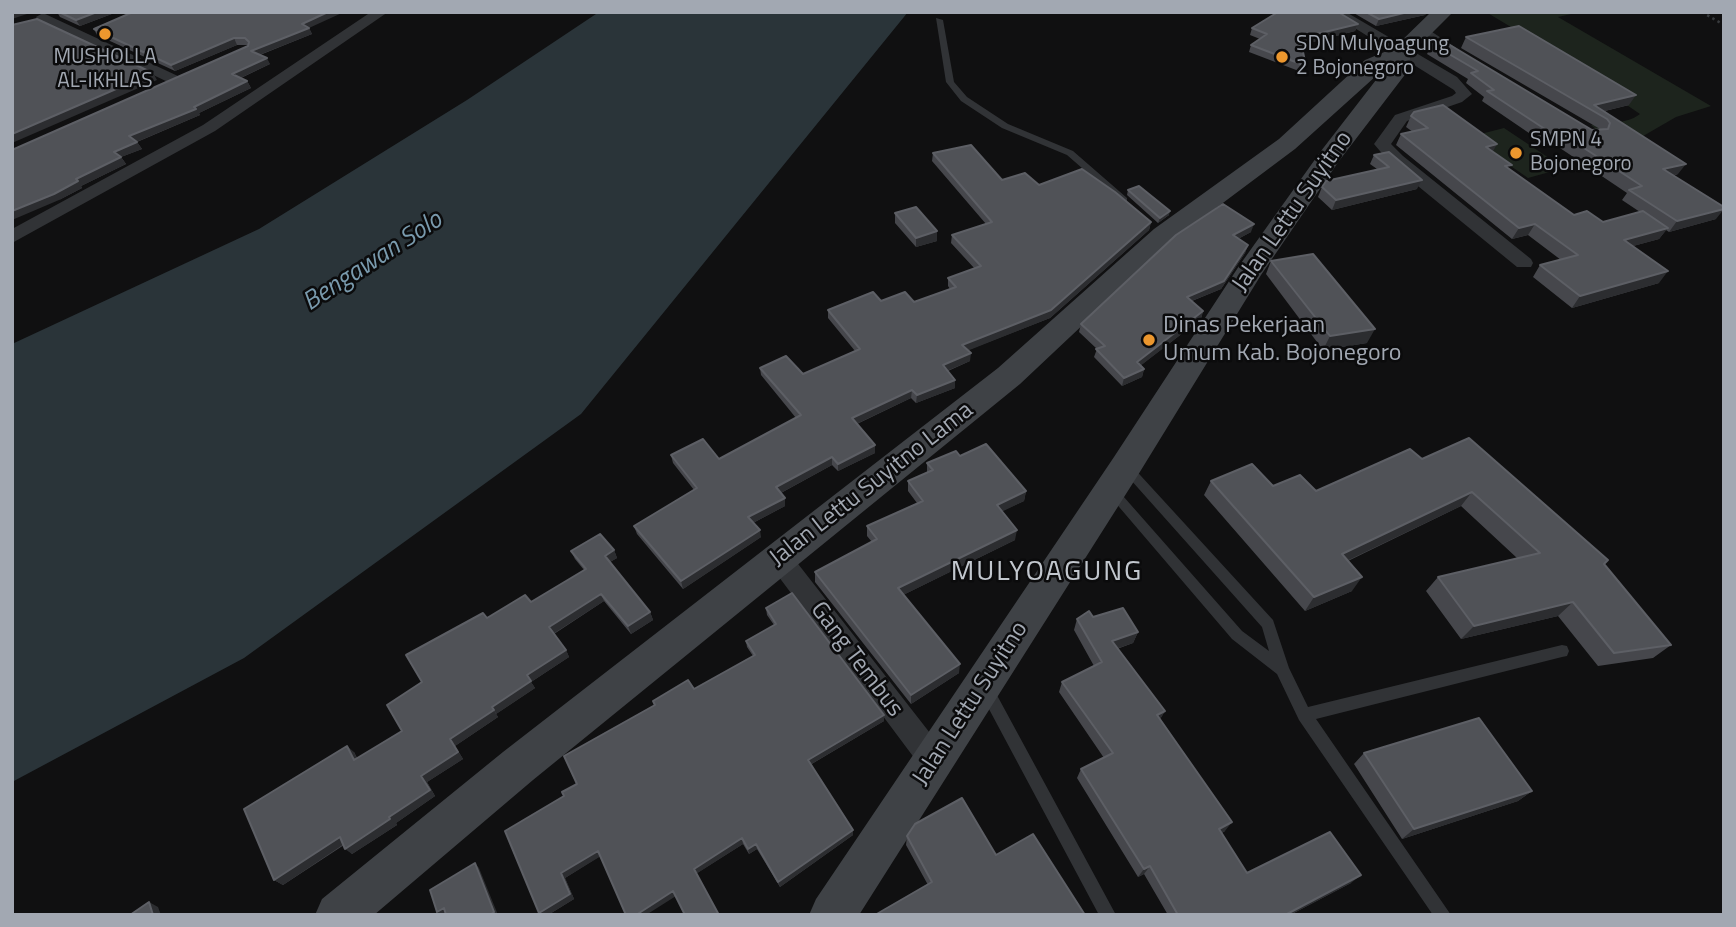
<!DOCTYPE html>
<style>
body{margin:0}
#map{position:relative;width:1736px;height:927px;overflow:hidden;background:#101011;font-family:"Titillium Web",sans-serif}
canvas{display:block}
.frame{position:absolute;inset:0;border:14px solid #a2a8b2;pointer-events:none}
</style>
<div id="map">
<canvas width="1736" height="927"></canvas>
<div class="frame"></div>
</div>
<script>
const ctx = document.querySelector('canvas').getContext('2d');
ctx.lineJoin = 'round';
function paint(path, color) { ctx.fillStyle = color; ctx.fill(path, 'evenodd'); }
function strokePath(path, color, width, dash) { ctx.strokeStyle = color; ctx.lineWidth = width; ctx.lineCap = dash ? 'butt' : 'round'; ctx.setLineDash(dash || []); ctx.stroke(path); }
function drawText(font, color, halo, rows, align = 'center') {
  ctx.font = font + ' "Titillium Web",sans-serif'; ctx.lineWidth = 5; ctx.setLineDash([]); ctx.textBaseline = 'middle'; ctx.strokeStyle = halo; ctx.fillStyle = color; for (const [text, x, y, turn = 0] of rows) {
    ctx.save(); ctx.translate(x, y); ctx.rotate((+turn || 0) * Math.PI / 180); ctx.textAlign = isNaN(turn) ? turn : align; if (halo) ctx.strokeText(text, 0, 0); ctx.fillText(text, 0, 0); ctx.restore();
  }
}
const green = new Path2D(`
 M1486,12H1580L1558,17L1711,106L1676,117L1638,139L1599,132L1591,125C1610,120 1624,126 1640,114L1521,33Z
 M1504,128L1564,168L1528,178L1469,137Z`);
const water = new Path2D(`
 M599,12H908L581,414L244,658L12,782V344L259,229L467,100Z`);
const path = new Path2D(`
 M1702,12L1724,25`);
const lane = new Path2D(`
 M936,18L943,20L954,82L967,97L1008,124L1073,151L1127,198V202H1121L1067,155L1002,128L961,101L946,82Z
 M1126,462L1130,464L1273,620L1289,668L1308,707L1562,645L1567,646L1569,651L1567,656L1562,657L1316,719L1451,915H1433L1299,720L1277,674L1232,639L1108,494L1106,491L1108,488H1116L1242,631L1269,651L1262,627L1122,470L1120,467L1122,464Z
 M987,684L992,686L1116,915H1099L982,696L980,691L982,686Z`);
const street = new Path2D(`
 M371,12H388L215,131L12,243V229L203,125Z
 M1329,12H1346L1457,77L1472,94L1462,102L1407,121L1391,144L1403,156L1531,259L1533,263L1531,267H1517L1391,164L1374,144L1395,115L1452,96L1456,93L1454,90Z
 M43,13L180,77L183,80L175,85L170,83L38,20L36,17Z
 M1421,27L1426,28L1473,59L1471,62H1461L1416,34L1414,31Z
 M779,548L788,551L944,751L948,761L944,771L934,775L924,771L770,565L767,558L770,551Z`);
const secondary = new Path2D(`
 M1431,12H1453L1411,54L1407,72L1339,161L1261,275L1138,475L859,915H809L816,899L1114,457L1239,266L1321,151L1386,67L1295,149L1172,241L1020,384L533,780L374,915H315L322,899L503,752L998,368L1154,229L1279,139L1365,60L1394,48Z`);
const wall = new Path2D(`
 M57,12H117L80,26L60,17Z
 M1352,12H1427L1425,15L1376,26Z
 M1358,24L1355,31L1301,45L1306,66L1304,73L1249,52L1251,45L1260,39L1250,35L1252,28Z
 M309,28L312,34L260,55L270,64L241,78L247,81L251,88L199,113L200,115L137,142L142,149L121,157L126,164L81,186L82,188L59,200L248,45H237L175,71L97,35L94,29Z
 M1466,37L1629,105L1605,111L1678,174L1673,176L1716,219L1669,232L1666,230L1659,239L1633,246L1659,283L1572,308L1533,277L1540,265L1561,260L1528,235L1512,239L1396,145L1401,134L1413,132L1406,127L1411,116L1493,152L1509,169L1574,215L1603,222L1640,212L1622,200L1627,193L1554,144L1548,146L1482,101L1484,97L1466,83L1468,79L1427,54L1432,44L1592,130L1600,129L1461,48Z
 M933,153L1002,180L1039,185L1151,222L1149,230L1050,318L968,350L970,361L948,371L955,388L916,403L911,398L857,424L875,453L838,471L832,465L781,493L785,506L753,523L761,537L683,589L637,534L634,526L694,490L673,463L671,455L719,459L796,418L761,375L760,368L803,374L855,351L828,318V310L881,301L914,302L950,289L948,286V278L975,269L951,243L952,235L986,224L932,161Z
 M1374,155L1417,189L1332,210L1318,197L1322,187L1377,169L1370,164Z
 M1128,190L1169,215L1158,223L1127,195Z
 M895,213L937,231V241L916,247L895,223Z
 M1251,232L1238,239L1248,245L1245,253L1221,289L1192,301L1203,311L1201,319L1141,365L1144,369L1142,377L1122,386L1094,357L1097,349L1079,332L1081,324L1176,235Z
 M1271,261L1367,343L1323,350L1266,274Z
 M960,456L1026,491L1024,501L1002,511L1015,540L903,595L959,673L911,704L815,582V572L872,542L867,536V526L917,503L908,491V481L927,473V463Z
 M1422,459L1604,564L1671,645L1653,658L1598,666L1558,616L1461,639L1426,591L1438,577L1517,558L1461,506L1348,561L1352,591L1305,611L1204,495L1211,481L1316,491Z
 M614,550L617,558L610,562L650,612L653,620L631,634L604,601L554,634L566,650L569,657L531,682L535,688L496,714L498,717L455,746L463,759L427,782L435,796L396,823L397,825L352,854L344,845L283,885L274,880L354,752L357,758L402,731L422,682L487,618L531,602L584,570L575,559L571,551Z
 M766,608L884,721L810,765L853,835L780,887L757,849L749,854L743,844L697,873L676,896L600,856L565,878L574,899L548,915L564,796L577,784L654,705L653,701L694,689L753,656L747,647L746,641L774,625L767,615Z
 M1093,617L1138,632L1133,643L1117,649L1165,711L1160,719L1225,831L1222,833L1247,873L1351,883L1290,915H1168L1144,874L1138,877L1077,778L1081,769L1104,758L1059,692L1062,682L1094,666L1074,630L1077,619Z
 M1364,753L1532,791L1518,801L1402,839L1354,764Z
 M907,836L996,855L928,885L906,845Z`);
const shadedWall = new Path2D(`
 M12,12H33L12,19Z
 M97,12H117L80,26L76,20Z
 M328,12H344L309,28L312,34L254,57L251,51L302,24Z
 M1408,12H1427L1425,15L1376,26L1379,19Z
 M1358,24L1355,31L1298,46L1300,38Z
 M234,38L237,45L175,71L171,65Z
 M267,58L270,64L236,80L232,74Z
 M153,73L157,80L12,143V134Z
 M247,81L251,88L199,113L200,115L134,143L129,136L194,107Z
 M1636,95L1629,105L1596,113L1594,105Z
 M1561,133L1554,144L1548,146L1554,135Z
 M137,142L142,149L121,157L126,164L81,186L82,188L59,200L12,220V211L76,179L114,152Z
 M1497,144L1491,155L1486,147Z
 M1686,164L1678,174L1656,180L1663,169Z
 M1422,180L1417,189L1332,210L1336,200Z
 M1724,209L1716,219L1669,232L1677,221Z
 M1170,211L1169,215L1158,223L1160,218Z
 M1151,222L1149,230L1050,318L962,353V345Z
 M1254,224L1251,232L1230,243L1233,235Z
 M1535,224L1528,235L1512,239L1519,228Z
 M1668,228L1659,239L1615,251L1624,240Z
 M937,231V241L916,247V238Z
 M1248,245L1245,253L1221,289L1184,304L1187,297Z
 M1668,271L1659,283L1572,308L1580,296Z
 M1203,311L1201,319L1135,370L1137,362Z
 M1375,329L1367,343L1323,350L1330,336Z
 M971,353L970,361L942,373L943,365Z
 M1144,369L1142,377L1122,386L1124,378Z
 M955,380V388L916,403L917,395Z
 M912,390L911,398L852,426V418Z
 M875,445V453L838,471V464Z
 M832,457V465L777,495L776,487Z
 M1026,491L1024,501L995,515L997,505Z
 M1472,492L1461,506L1332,568L1342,554Z
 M785,498V506L749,525L748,517Z
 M760,530L761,537L683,589L681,581Z
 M1017,530L1015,540L897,598L898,588Z
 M614,550L617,558L608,563L605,556Z
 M1362,577L1352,591L1305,611L1314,597Z
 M601,594L604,601L553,634L549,627Z
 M1573,602L1558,616L1461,639L1474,626Z
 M650,612L653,620L631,634L628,626Z
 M1138,632L1133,643L1107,652L1112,641Z
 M566,650L569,657L531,682L535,688L496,714L492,707L527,675Z
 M960,664L959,673L911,704V695Z
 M494,710L498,717L455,746L463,759L427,782L435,796L396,823L397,825L352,854L345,849L389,817L450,739Z
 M1165,711L1159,721L1157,715Z
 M884,715V721L808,766V760Z
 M347,746L354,752L361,766L354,760Z
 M1532,791L1518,801L1402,839L1414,829Z
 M1232,822L1225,831L1212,838L1219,829Z
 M853,830V835L780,887L778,882Z
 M340,837L347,842L283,885L274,880Z
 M742,838L743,844L696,874L694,869Z
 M756,844L757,849L749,854L748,849Z
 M598,851L601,856L565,878L574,899L548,915H541L539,913L561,873Z
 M475,863L479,868L498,915H490Z
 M1150,866L1144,874L1138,877L1144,869Z
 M1361,875L1351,883L1290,915H1285Z
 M673,891L676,896L646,915H636Z
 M149,902L158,907L161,915H153Z
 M444,908L449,912L444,915H441L437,912Z`);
const building = new Path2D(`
 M59,12H97L76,20Z
 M133,12H328L302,24L309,28L251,51L267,58L232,74L247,81L194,107L196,109L129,136L137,142L114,152L121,157L76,179L78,181L54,194L12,211V150L248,46L249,42L245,38H234L171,65L94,29Z
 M1278,12H1338L1358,24L1300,38L1306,66L1251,45L1267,34L1252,28Z
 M1366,12H1408L1379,19Z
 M37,19L153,73L12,134V25Z
 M1519,26L1636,95L1594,105L1686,164L1663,169L1724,207V209L1677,221L1629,190L1642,186L1561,133L1554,135L1487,91L1494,90L1471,73L1478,71L1432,44L1445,42L1592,130L1608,129L1610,123L1607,119L1466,37Z
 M1443,105L1497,144L1486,147L1512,165L1505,166L1574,215L1587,211L1603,222L1643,211L1668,228L1624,240L1668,271L1580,296L1540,265L1578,255L1535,224L1519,228L1401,134L1428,128L1411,116L1414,112Z
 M971,145L1002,180L1025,173L1039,185L1082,169L1115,192L1151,222L1051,310L962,345L971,353L943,365L955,380L917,395L912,390L852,418L875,445L838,464L832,457L776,487L785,498L748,517L760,530L681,581L634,526L697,488L671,455L703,439L719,459L801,415L760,368L786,356L803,374L860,349L828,310L873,292L881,301L905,292L914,302L956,287L948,278L981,266L952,235L992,222L933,153Z
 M1389,152L1422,180L1336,200L1322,187L1326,181L1389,167L1374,155Z
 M1139,186L1170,211L1160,218L1128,190Z
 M1223,204L1254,224L1233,235L1248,245L1224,281L1187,297L1203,311L1137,362L1144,369L1124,378L1096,349L1105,346L1081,324L1176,235Z
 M916,207L937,231L916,238L895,213Z
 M1313,254L1375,329L1330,336L1271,261Z
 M1469,438L1608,560L1604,564L1671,645L1614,653L1573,602L1474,626L1438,577L1540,553L1472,492L1342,554L1362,577L1314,597L1211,481L1252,464L1273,486L1300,475L1316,491L1410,449L1422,459Z
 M986,444L1026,491L997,505L1017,530L898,588L960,664L911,695L815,572L877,539L867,526L923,501L908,481L933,470L927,463L956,451L960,456Z
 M600,534L614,550L605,556L650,612L628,626L601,594L549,627L566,650L527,675L531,681L492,707L494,710L450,739L458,752L421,776L430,790L389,817L390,819L345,849L340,837L274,880L244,809L347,746L354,760L402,731L387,705L422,682L406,655L483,613L487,618L525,595L531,602L586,569L571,551Z
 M792,593L884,715L808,760L853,830L778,882L756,844L748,849L742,838L694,869L719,915H685L673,891L636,915H626L598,851L561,873L570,894L539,913L505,831L564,796L562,792L577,784L564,756L655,705L653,701L688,680L694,689L755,655L746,641L776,624L766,608Z
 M1123,608L1138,632L1112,641L1165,711L1157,715L1232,822L1219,829L1247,873L1330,832L1361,875L1285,915H1178L1150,866L1144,869L1081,769L1113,753L1062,682L1102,662L1077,619L1089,611L1093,617Z
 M1479,718L1532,791L1414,829L1364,753Z
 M962,798L996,855L1033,834L1085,915H875L932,882L907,836L915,824Z
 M475,863L494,912L490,915H446L444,908L437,912L430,890Z
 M149,902L153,915H130Z`);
const markers = [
 [105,34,7,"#ec972e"],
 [1282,57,7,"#ec972e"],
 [1516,153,7,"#ec972e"],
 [1149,340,7,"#ec972e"]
];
const farPoinames = [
 ["SDN Mulyoagung",1296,45],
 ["2 Bojonegoro",1296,69],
 ["MUSHOLLA",105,58,"center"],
 ["AL-IKHLAS",105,82,"center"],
 ["SMPN 4",1530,141],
 ["Bojonegoro",1530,165]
];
const streetNames = [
 ["Jalan Lettu Suyitno",1293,212,-55],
 ["Jalan Lettu Suyitno Lama",872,485,-38],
 ["Gang Tembus",856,660,53],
 ["Jalan Lettu Suyitno",971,704,-57]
];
const poiNames = [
 ["Dinas Pekerjaan",1163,326],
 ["Umum Kab. Bojonegoro",1163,354]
];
const waterNames = [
 ["Bengawan Solo",373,262,-33]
];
const quarterNames = [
 ["MULYOAGUNG",1047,573]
];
paint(green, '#1d241d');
paint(water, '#2a3439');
strokePath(path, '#373a3d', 2.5, [2.5, 3.5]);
paint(lane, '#313336');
paint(street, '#313336');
paint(secondary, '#3f4246');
paint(wall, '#46474c');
paint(shadedWall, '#2c2d30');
paint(building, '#505257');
strokePath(building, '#5d5f65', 2);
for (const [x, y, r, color] of markers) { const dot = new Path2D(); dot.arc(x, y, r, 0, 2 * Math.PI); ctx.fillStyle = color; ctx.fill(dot); strokePath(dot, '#0b0b0c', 2.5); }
drawText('21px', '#a2a8b2', '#0b0b0c', farPoinames, 'left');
drawText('24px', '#a2a8b2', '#0b0b0c', streetNames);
drawText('24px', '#a2a8b2', '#0b0b0c', poiNames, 'left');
drawText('italic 26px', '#799aad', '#0b0b0c', waterNames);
ctx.letterSpacing = '2px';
drawText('28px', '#c2c7ce', '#0b0b0c', quarterNames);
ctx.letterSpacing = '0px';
</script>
